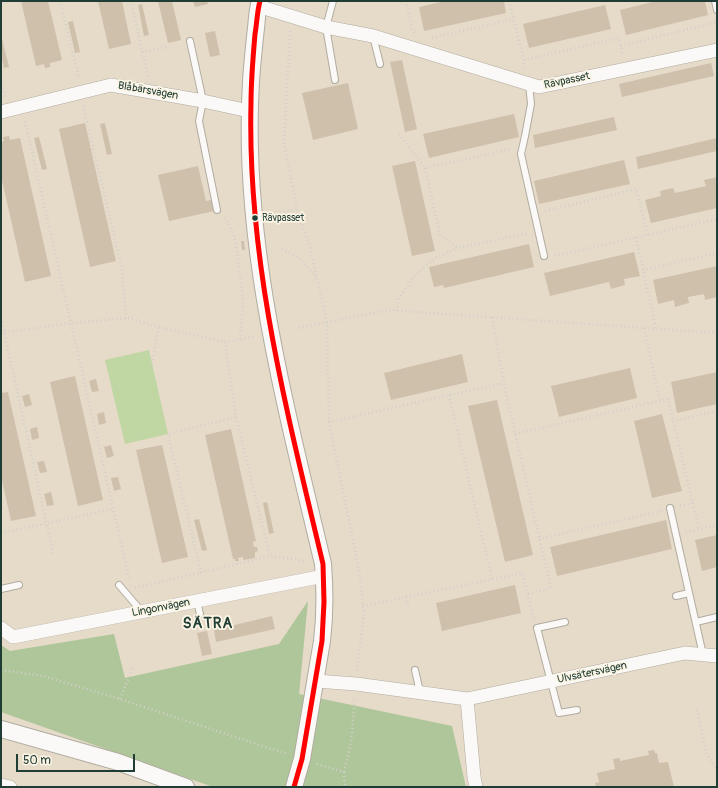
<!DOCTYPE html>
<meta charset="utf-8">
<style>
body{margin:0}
#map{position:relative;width:718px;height:788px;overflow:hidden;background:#e6dac9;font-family:Pangolin,sans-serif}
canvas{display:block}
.frame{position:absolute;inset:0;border:2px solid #1f3d34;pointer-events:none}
.scale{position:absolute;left:16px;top:754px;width:119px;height:18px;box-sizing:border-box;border:2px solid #1f3d34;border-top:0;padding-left:5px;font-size:12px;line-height:14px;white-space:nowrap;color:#1f3d34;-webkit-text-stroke:3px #fcf5e5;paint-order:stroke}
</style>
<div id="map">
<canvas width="718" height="788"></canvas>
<div class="frame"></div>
<div class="scale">50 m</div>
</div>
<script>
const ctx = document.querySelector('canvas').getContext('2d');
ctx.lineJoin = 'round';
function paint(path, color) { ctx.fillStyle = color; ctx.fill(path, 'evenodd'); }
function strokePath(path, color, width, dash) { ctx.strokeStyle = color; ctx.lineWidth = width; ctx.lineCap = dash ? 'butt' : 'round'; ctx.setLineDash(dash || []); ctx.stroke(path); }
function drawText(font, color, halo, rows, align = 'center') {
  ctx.font = font + ' Pangolin,sans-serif'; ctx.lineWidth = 3.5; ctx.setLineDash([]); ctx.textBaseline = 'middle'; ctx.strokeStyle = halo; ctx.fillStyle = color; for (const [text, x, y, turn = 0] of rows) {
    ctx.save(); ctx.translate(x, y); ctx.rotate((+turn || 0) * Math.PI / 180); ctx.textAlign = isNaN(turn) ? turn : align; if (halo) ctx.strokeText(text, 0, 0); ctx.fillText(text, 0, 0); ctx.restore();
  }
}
const green = new Path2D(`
 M149,350L168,434L125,444L105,360Z`);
const forest = new Path2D(`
 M308,601L299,694L452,726L466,787H213L1,712V645L10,651L114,634L125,678L279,644Z`);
const building = new Path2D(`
 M21,1H48L62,60L50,63V67L45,68L44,64L36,66Z
 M98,1H122L131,44L109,49Z
 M158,1H172L181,40L168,43Z
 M193,1H207L208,4L195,7Z
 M445,1H504L506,13L424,31L419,7Z
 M656,1H705L708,15L626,35L620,10Z
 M142,4L149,35L144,36L138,5Z
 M605,5L611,29L529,48L523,24Z
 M73,21L80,52L75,53L68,22Z
 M215,31L220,55L210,57L205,33Z
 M1,35L9,67L4,68L1,55Z
 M402,60L417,129L405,132L390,62Z
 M711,63L714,76L622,97L619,84Z
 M348,83L358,129L313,140L302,93Z
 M514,114L519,137L429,158L423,134Z
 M614,117L617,130L535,148L533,135Z
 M85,123L116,261L90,267L59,129Z
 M105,123L112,154L107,155L100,124Z
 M9,136L10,140L20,138L51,276L25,282L1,176V142L4,141L3,137Z
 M39,137L47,169L42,170L34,138Z
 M717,138V151L638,169L636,157Z
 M624,160L630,184L539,204L534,181Z
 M415,161L435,251L412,256L392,166Z
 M198,166L206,201L212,200L214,211L169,221L158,175Z
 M717,177V208L651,223L645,200L661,196L660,191L673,188L675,193L706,186L704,180Z
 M241,241H244L245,250H242Z
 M529,244L534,267L444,288L443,285L434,287L429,267Z
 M634,252L640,276L624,279L625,285L611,289L609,282L550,296L544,273Z
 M717,266V297L705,300L704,294L688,297L689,303L675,307L674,300L658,304L653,280Z
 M462,354L468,382L391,400L384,373Z
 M630,368L637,398L559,417L551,386Z
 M717,372V404L677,413L671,382Z
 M75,376L103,500L78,506L50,382Z
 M96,379L99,391L92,392L89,381Z
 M8,392L36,516L11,521L1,476V393Z
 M29,394L32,405L25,407L22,396Z
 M497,400L533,555L505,562L468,406Z
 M104,412L106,423L99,425L97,414Z
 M662,414L682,491L652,498L634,421Z
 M37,427L39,438L32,440L30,429Z
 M231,429L256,541L253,542L254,547H257L258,551L255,552V558L243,560V557L238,558L239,561H235V559H233L205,435Z
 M111,445L114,456L107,458L104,447Z
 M162,445L188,557L162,563L136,450Z
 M44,461L47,472L40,473L37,462Z
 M118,477L121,489L114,491L111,478Z
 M51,492L54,505L47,506L44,494Z
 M267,502L274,533L269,534L263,503Z
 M199,519L207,550L202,551L194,520Z
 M666,520L672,549L557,576L550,547Z
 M717,535V567L702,571L695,540Z
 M515,585L521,613L442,631L436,603Z
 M272,616L275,629L216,642L214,630Z
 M207,631L212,654L202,656L197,633Z
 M654,750L655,753H657L659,763L668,762L674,787H596L595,783L599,782L597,773L615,769L613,759L620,758V761L649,755L648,751Z`);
const path = new Path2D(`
 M60,1L79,78
 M131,1L148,77
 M406,1L412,29L416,35
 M509,1L524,60L523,68
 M290,31L284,144L297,209L310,248L327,323L329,422L359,570L364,614L357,671
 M432,38L514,19
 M621,46L717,22
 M142,52L167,47
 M524,60L619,38L623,56
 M1,80L5,97
 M83,106L122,269L126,319
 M25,121L129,578
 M399,134L425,168L512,149
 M425,168L440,235L458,248L529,233
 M545,211L636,189L648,235
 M276,214L297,209
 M224,218L228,222L234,236L237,252L243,301L240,339
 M636,237L656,329
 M282,249L301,259L316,277
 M555,256L717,219
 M643,270L717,253
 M397,311L398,300L415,275L436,258L458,248
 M492,317L507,398L551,588L527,594
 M1,318L53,553
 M299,328L388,310L717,333
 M644,328L660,401
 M1,333L71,323L129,318L159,327L225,342L256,336
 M225,342L236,417L270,556
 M152,364L159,327
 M449,395L492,579
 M673,421L717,411
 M329,422L504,383
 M515,434L668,399L699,529
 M680,506L693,503
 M686,532L717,525
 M1,533L113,509
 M539,539L661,511
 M201,573L168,434L236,417
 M135,588L270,556L306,561
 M406,597L409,608
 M363,606L522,573L534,619
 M1,670L43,676L120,699L287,754
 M120,699L133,668
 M697,710L707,754L717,770
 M317,764L344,772L345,787
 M344,772L351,742L355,698`);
const service = new Path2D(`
 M333,1L326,27L335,80
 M715,1L717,10
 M373,36L380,64
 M190,41L203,101L199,121L217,210
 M529,84L531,104L525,136L521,154L544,256
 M670,508L703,655
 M119,585L142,612
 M1,589L19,585
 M676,596L689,593
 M197,601L200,614
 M565,622L537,628L559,713L577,710
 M696,622L717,617
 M415,670L420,692`);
const minor = new Path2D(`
 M258,6L326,27L373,36L539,87L717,50
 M1,112L111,85L203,101L249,111
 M1,628L13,637L324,576
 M316,681L356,684L467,699L685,653L717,656
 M467,699L474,777L476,787
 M1,785L10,787`);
const tertiary = new Path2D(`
 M260,1C257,10 257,19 256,28C254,46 252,64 251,82C241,244 286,407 323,564C325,589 325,616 322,641L302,759L294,787
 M1,729L118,762L186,787`);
const bus1 = new Path2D(`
 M260,1C257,12 257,23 255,34C253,57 251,80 251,103C247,261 287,412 323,564L324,602L322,641L302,759L294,787`);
const markers = [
 [255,218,3.5,"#1f3d34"]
];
const busNames = [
 ["Rävpasset",262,218]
];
const streetNames = [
 ["Rävpasset",567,81,-12],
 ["Blåbärsvägen",148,91,10],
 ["Lingonvägen",161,608,-11],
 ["Ulvsätersvägen",592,673,-12]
];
const districtNames = [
 ["SÄTRA",208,624]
];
paint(green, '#c0d7a4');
paint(forest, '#aec699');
paint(building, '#cfc0ac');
strokePath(service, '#b0aca0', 8);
strokePath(minor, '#b0aca0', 14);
strokePath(tertiary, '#b0aca0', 18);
strokePath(path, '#d2d0cc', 2.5, [1, 3]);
strokePath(service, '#fbf9f7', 6);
strokePath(minor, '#fbf9f7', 13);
strokePath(tertiary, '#fbf9f7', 16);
strokePath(bus1, '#f00', 5);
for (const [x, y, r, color] of markers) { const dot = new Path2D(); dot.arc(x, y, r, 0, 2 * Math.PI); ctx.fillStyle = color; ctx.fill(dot); strokePath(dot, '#fcf5e5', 1.5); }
drawText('10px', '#1f3d34', '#fcf5e5', busNames, 'left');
drawText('11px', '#1f3d34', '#fcf5e5', streetNames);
ctx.letterSpacing = '1px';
drawText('bold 15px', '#1f3d34', '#fcf5e5', districtNames);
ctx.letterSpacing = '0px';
</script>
